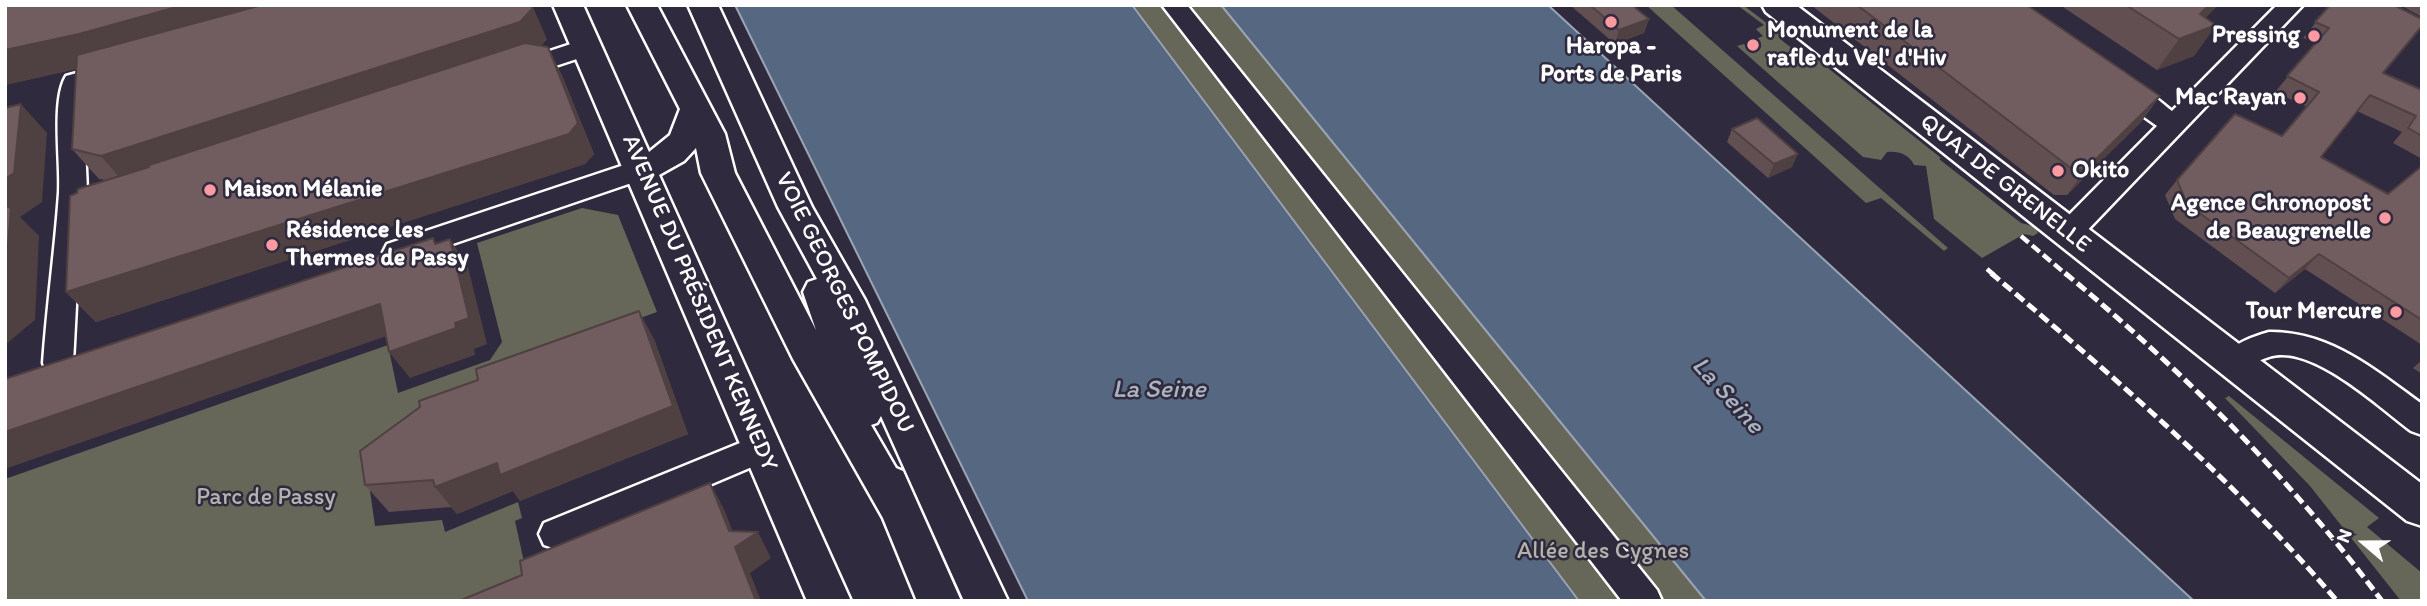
<!DOCTYPE html>
<meta charset="utf-8">
<style>
body{margin:0}
#map{position:relative;width:2427px;height:606px;overflow:hidden;background:#2f2a3d;font-family:Itim,sans-serif}
canvas{display:block}
.frame{position:absolute;inset:0;border:7px solid #fff;pointer-events:none}
.north{position:absolute;left:2329px;top:508px;width:70px;height:70px;-webkit-text-stroke:5px #2f2a3d;paint-order:stroke;rotate:290deg;font-size:19px;font-weight:700;line-height:28px;text-align:center;color:#fff}
.north::after{content:'';display:block;margin:auto;width:24px;height:32px;background:#fff;clip-path:polygon(50% 0,100% 100%,50% 72%,0 100%)}
</style>
<div id="map">
<canvas width="2427" height="606"></canvas>
<div class="frame"></div>
<div class="north">N</div>
</div>
<script>
const ctx = document.querySelector('canvas').getContext('2d');
ctx.lineJoin = 'round';
function paint(path, color) { ctx.fillStyle = color; ctx.fill(path, 'evenodd'); }
function strokePath(path, color, width, dash) { ctx.strokeStyle = color; ctx.lineWidth = width; ctx.lineCap = dash ? 'butt' : 'round'; ctx.setLineDash(dash || []); ctx.stroke(path); }
function drawText(font, color, halo, rows, align = 'center') {
  ctx.font = font + ' Itim,sans-serif'; ctx.lineWidth = 5; ctx.setLineDash([]); ctx.textBaseline = 'middle'; ctx.strokeStyle = halo; ctx.fillStyle = color; for (const [text, x, y, turn = 0] of rows) {
    ctx.save(); ctx.translate(x, y); ctx.rotate((+turn || 0) * Math.PI / 180); ctx.textAlign = isNaN(turn) ? turn : align; if (halo) ctx.strokeText(text, 0, 0); ctx.fillText(text, 0, 0); ctx.restore();
  }
}
const green = new Path2D(`
 M1132,5H1221L1706,601H1579Z
 M1646,5H1671L1948,248L1944,251L1881,198L1866,203Z
 M1737,5H1743L1784,36L1780,39L1802,56L1809,53L1941,158L1939,159L2021,223L2036,227L2038,233L2033,236L2024,234L1982,258L1934,219L1926,166L1914,165C1909,154 1898,151 1887,152L1881,160L1863,157L1737,46L1744,44L1750,49L1759,46L1754,40L1763,36L1756,29L1764,25Z
 M582,208L618,215L657,312L508,365L368,477L375,526L442,520L445,532L518,502L522,518L515,521L526,571L507,601H5V479L388,345L398,393L490,360L502,342L477,243Z
 M2229,396L2379,518L2367,527L2422,573V601H2401L2310,486L2225,398Z`);
const water = new Path2D(`
 M735,5H1132L1579,601H1028Z
 M1221,5H1548L2194,601H1706Z`);
const minor = new Path2D(`
 M1162,5H1187L1657,590L1662,601H1622Z
 M2277,5H2303L2079,239L2069,242L2059,239L2055,232L2059,225L2157,126L2108,91L2104,85L2108,79C2130,73 2155,98 2172,111Z
 M586,39L595,41L598,47L595,53L516,79L507,77L503,71L507,65Z
 M113,63L122,65L126,71L122,77L87,87L84,122L87,191L78,268L73,363L69,372L58,375L47,372L43,363C47,305 55,250 59,193C61,163 51,100 66,76Z
 M642,159L652,162L656,169L652,176L397,263L387,260L383,252L387,244Z
 M2269,332C2330,331 2375,370 2422,404V435L2411,431C2379,407 2311,343 2269,357C2257,360 2247,370 2235,374L2224,371L2220,362C2229,345 2251,337 2269,332Z
 M762,434L773,438L778,448L773,458L568,545L556,549L544,545L539,534L544,523Z`);
const major = new Path2D(`
 M553,5H583L649,152L670,135L680,109L627,5H657L725,134L735,173L816,330L803,292L808,282L817,279L778,207L688,5H718L812,207L865,300L1008,601H964L881,416L877,423L871,425L896,468L903,471L961,601H917L883,518L793,359L701,173L696,148L684,161L659,175L851,601H807Z
 M1762,5H1796L2422,484V526L2407,521L1766,12Z`);
const railFar1 = new Path2D(`
 M2021,236L2067,275
 M1987,269L1994,275`);
const rail = new Path2D(`
 M1991,273C2113,376 2233,479 2337,601
 M2065,273C2183,371 2290,478 2382,601`);
const wall = new Path2D(`
 M5,5L547,39L541,46L548,47L563,78L594,154L585,164L96,322L66,292L105,180L99,179L72,149L76,69L5,85Z
 M1570,5H1632L1649,19L1644,33L1615,44Z
 M1811,5H2027L2160,96L2141,122L2067,195H2054Z
 M2060,5H2218L2205,18L2216,25L2194,56L2157,70Z
 M2330,5L2383,73L2422,90V159L2393,143L2402,132L2357,111L2321,157L2388,194L2422,166V345L2305,269L2275,293L2175,219L2165,195L2177,180L2282,136L2307,107L2275,92L2316,43L2303,38Z
 M2400,5H2422V17Z
 M1732,129L1792,167L1768,178L1727,142Z
 M654,339L688,434L520,501L513,491L457,514L451,507L389,512L365,485L420,407Z
 M2422,360V374L2413,368Z`);
const shadedWall = new Path2D(`
 M184,5H271L103,63L5,85V50Z
 M531,5H532L547,39L535,52L149,167L146,166L155,177L127,186L101,156Z
 M2209,5H2218L2187,36L2216,25L2194,56L2157,70L2179,39Z
 M1649,19L1644,33L1615,44L1619,30Z
 M548,47L563,78L594,154L585,164L96,322L66,292Z
 M5,88L7,106L5,109Z
 M2160,96L2141,122L2067,195L2085,170Z
 M21,104L47,133L42,202L20,217L39,236L35,320L5,345V179Z
 M1798,154L1792,167L1768,178L1774,164Z
 M450,239L468,267L487,344L474,349L475,355L410,378L389,352L455,323Z
 M2319,254L2305,269L2275,293L2289,278Z
 M380,304L401,331L5,469V432Z
 M639,311L654,339L688,434L520,501L513,491L457,514L435,487Z
 M710,483L724,509L738,545L758,532L771,558L750,573L761,601H756Z`);
const building = new Path2D(`
 M5,5H184L79,34L5,50Z
 M262,5H531L532,9L520,22L101,156L72,149L77,55Z
 M1590,5H1632L1649,19L1619,30Z
 M1857,5H2027L2160,96L2085,170L2072,169Z
 M2126,5H2209L2200,14L2216,25L2179,39Z
 M2330,5H2394L2422,19V26L2383,73L2422,90V136L2408,128L2416,116L2370,95L2321,157L2388,194L2422,166V320L2319,254L2289,278L2187,204L2177,180L2235,114L2282,136L2319,92L2287,76L2329,28L2315,22Z
 M525,43L548,47L578,123L569,134L66,292L70,196L77,193L78,189L149,167L146,166Z
 M21,104L14,173L5,179V108Z
 M1757,118L1798,154L1774,164L1732,129Z
 M5,205L11,208L5,282Z
 M433,238L435,244L450,239L469,318L455,323L456,328L389,352L380,304L5,432V379Z
 M639,311L673,406L500,475L497,463L435,487L433,480L365,485L360,451L420,407L419,401L478,380L476,369Z
 M710,483L729,531L758,532L735,547L756,601H459L522,575L520,561Z`);
const markers = [
 [1611,22,7,"#ff9aa2"],
 [2314,36,7,"#ff9aa2"],
 [1753,45,7,"#ff9aa2"],
 [2300,98,7,"#ff9aa2"],
 [2058,171,7,"#ff9aa2"],
 [210,190,7,"#ff9aa2"],
 [2385,218,7,"#ff9aa2"],
 [272,245,7,"#ff9aa2"],
 [2396,312,7,"#ff9aa2"]
];
const poiNames = [
 ["Monument de la",1767,31],
 ["rafle du Vel' d'Hiv",1767,59],
 ["Pressing",2300,36,"right"],
 ["Haropa -",1611,47,"center"],
 ["Ports de Paris",1611,75,"center"],
 ["Mac Rayan",2286,98,"right"],
 ["Okito",2072,171],
 ["Maison Mélanie",224,190],
 ["Agence Chronopost",2371,204,"right"],
 ["de Beaugrenelle",2371,232,"right"],
 ["Résidence les",286,231],
 ["Thermes de Passy",286,259],
 ["Tour Mercure",2382,312,"right"]
];
const streetNames = [
 ["QUAI DE GRENELLE",2005,184,38],
 ["AVENUE DU PRÉSIDENT KENNEDY",699,303,67],
 ["VOIE GEORGES POMPIDOU",844,303,64]
];
const parkNames = [
 ["Parc de Passy",266,498],
 ["Allée des Cygnes",1603,552]
];
const waterNames = [
 ["La Seine",1159,390],
 ["La Seine",1727,396,48]
];
paint(green, '#666758');
paint(water, '#566781');
strokePath(water, '#9aa4b3', 2);
strokePath(minor, '#fff', 5);
strokePath(major, '#fff', 5);
paint(minor, '#2f2a3d');
paint(major, '#2f2a3d');
strokePath(railFar1, '#fff', 4.5, [10, 4.5]);
strokePath(rail, '#fff', 5, [11, 5]);
paint(wall, '#614f52');
paint(shadedWall, '#4f4042');
paint(building, '#715c5f');
strokePath(building, '#4f4042', 2);
for (const [x, y, r, color] of markers) { const dot = new Path2D(); dot.arc(x, y, r, 0, 2 * Math.PI); ctx.fillStyle = color; ctx.fill(dot); strokePath(dot, '#2f2a3d', 2.5); }
drawText('bold 24px', '#fff', '#2f2a3d', poiNames, 'left');
drawText('24px', '#fff', '#2f2a3d', streetNames);
drawText('24px', '#b2b3ac', '#2f2a3d', parkNames);
drawText('italic 26px', '#aab3c0', '#2f2a3d', waterNames);
</script>
